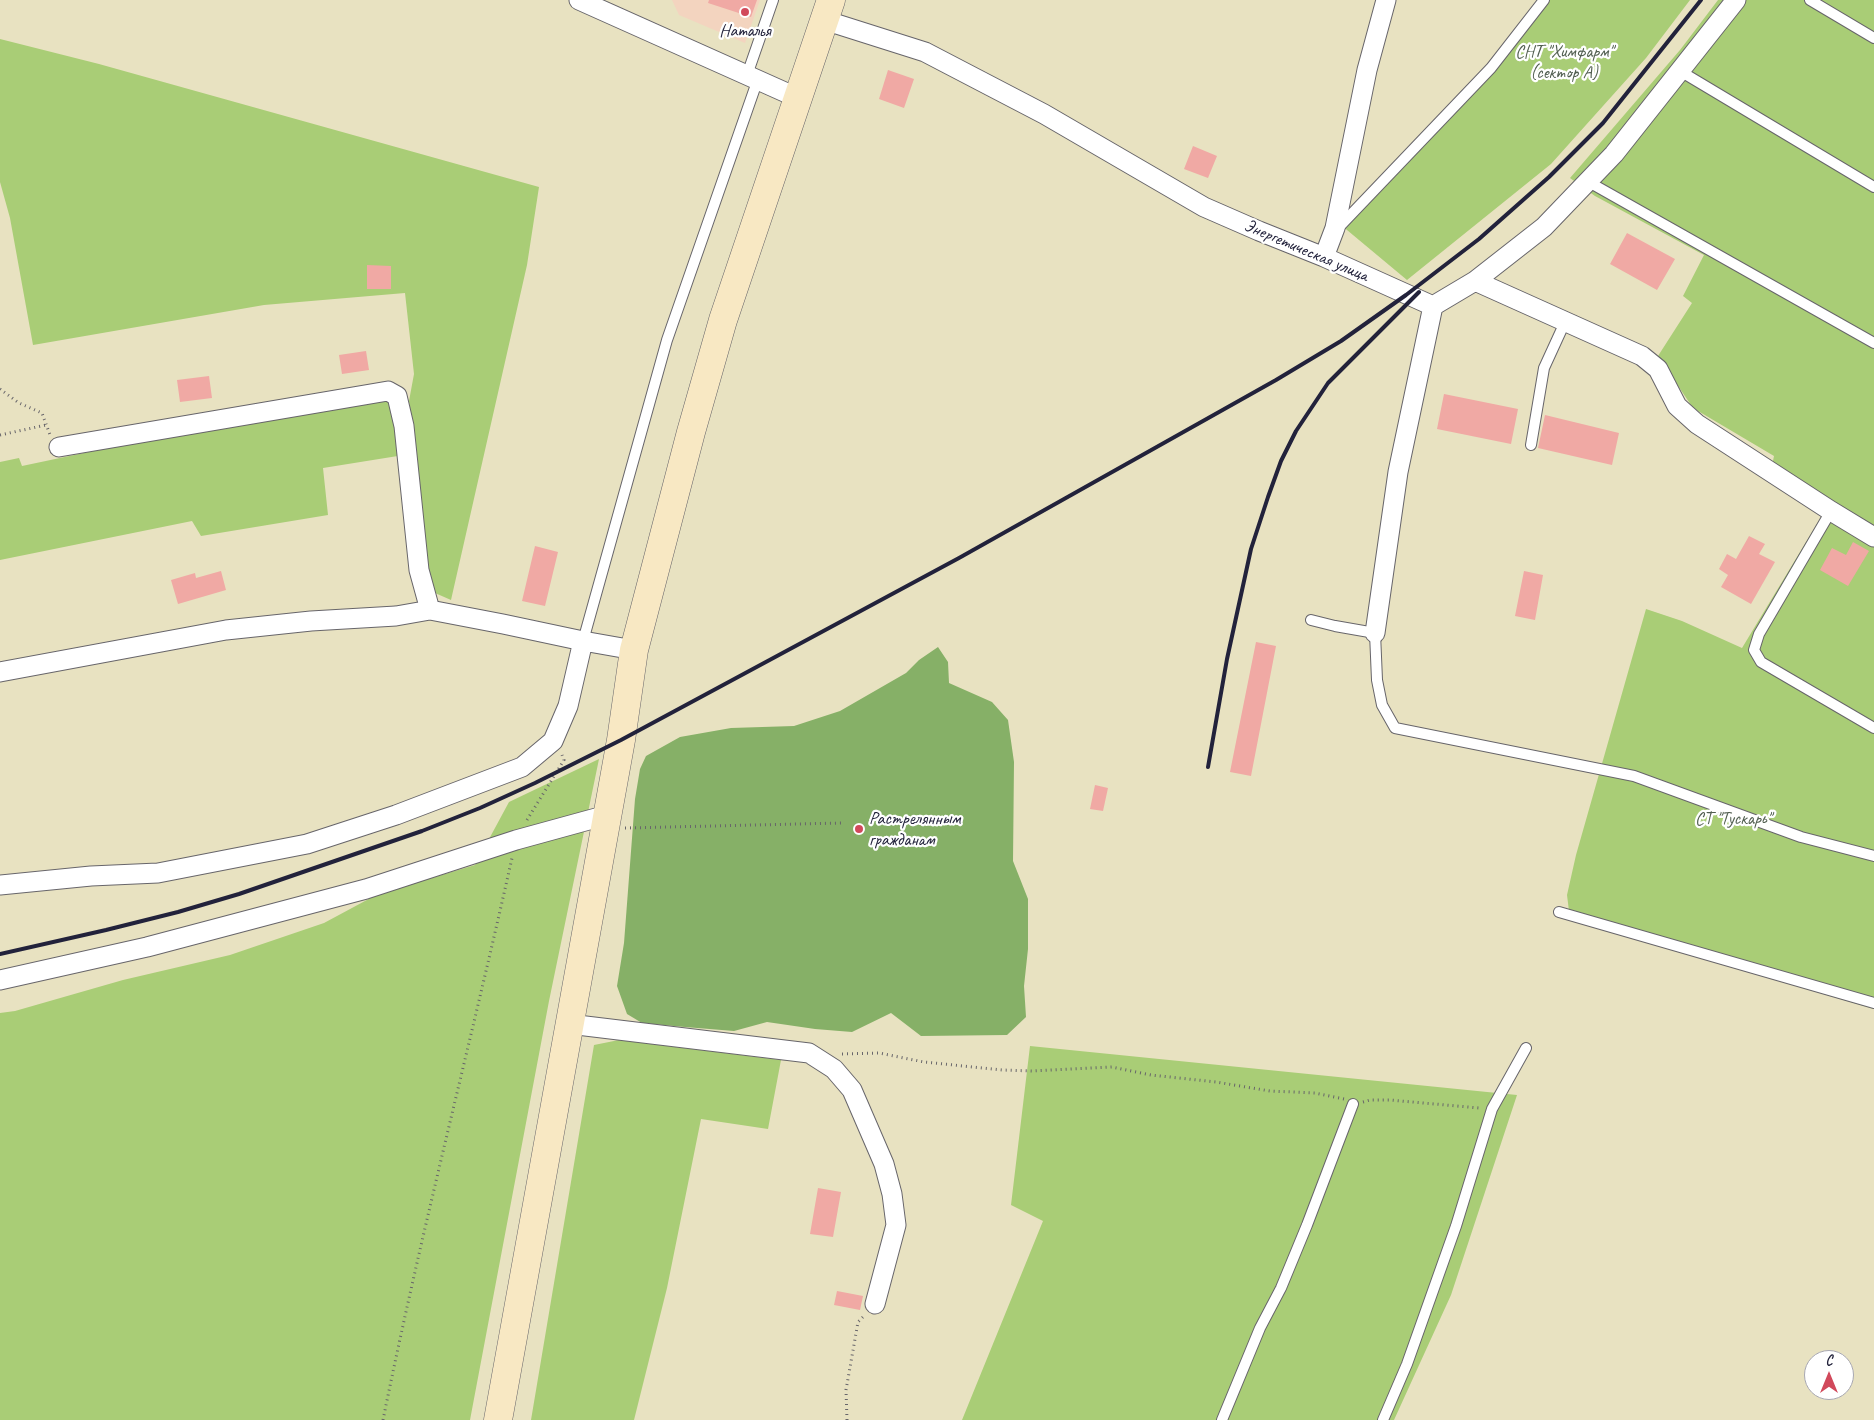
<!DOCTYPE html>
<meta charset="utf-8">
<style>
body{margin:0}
#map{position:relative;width:1874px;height:1420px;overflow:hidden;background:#e8e2c1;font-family:Caveat,sans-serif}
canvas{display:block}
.north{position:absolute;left:1804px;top:1350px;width:50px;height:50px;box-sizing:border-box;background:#fff;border:1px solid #a7a7b1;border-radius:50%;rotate:0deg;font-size:14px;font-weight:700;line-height:20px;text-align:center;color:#22223b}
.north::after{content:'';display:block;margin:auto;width:18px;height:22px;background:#d1495b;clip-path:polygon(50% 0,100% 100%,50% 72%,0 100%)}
</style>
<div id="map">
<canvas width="1874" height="1420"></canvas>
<div class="north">С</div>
</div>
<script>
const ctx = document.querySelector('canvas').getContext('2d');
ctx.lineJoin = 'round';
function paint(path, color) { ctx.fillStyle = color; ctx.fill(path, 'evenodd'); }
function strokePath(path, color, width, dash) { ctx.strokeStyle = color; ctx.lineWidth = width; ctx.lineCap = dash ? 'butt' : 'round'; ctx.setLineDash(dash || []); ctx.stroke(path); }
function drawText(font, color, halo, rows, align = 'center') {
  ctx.font = font + ' Caveat,sans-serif'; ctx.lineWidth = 4.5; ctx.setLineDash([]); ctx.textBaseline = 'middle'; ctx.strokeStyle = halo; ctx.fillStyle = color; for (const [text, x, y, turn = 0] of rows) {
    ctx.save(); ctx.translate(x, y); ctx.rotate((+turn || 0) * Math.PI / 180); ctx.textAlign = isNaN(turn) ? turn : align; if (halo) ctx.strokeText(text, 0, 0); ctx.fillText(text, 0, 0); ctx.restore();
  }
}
const built = new Path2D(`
 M672,0H760L745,43L679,15Z`);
const green = new Path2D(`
 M1539,0H1690L1646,58L1551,164L1407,280L1341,225L1482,77Z
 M1718,0H1874V1009L1570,919L1567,895L1576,855L1646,609L1682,621L1742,648L1823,514L1769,481L1774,456L1693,408L1658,356L1692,303L1683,296L1704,255L1595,196L1570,178L1680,50Z
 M0,39L99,64L539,187L527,265L451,600L435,593L425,565L409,401L414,374L405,293L264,305L33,345L10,218L0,182Z
 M390,398L404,455L323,468L328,515L201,536L192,521L0,560V462L19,458L22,466L174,434Z
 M599,759L549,1001L470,1420H0V1013L15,1011L123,980L230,955L324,923L378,894L475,865L509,802Z
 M619,1040L781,1060L768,1129L701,1119L667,1288L634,1420H531L594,1045Z
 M1030,1046L1517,1095L1451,1295L1394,1420H962L1043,1221L1011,1205Z`);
const forest = new Path2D(`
 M938,647L948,662L949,683L992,702L1008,720L1014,762L1013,861L1028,899V949L1024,986L1026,1017L1007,1035L921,1036L891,1013L852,1032L815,1029L767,1022L734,1031L685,1027L642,1023L627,1014L617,986L624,943L635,799L640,769L646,756L680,737L731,728L794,726L840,711L906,673L919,660Z`);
const building = new Path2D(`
 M709,0H757L751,17L708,3Z
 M888,70L914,79L904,108L879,99Z
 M1193,146L1217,156L1208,178L1184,169Z
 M1627,233L1675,259L1657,290L1610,264Z
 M367,265L391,266V289H367Z
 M366,351L369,370L342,374L339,355Z
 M209,376L212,398L180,402L177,380Z
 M1444,394L1518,409L1511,444L1437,429Z
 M1545,415L1619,433L1612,465L1538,448Z
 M1749,536L1765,544L1759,554L1775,562L1751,604L1721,587L1728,575L1719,569L1727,554L1736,559Z
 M1853,542L1869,551L1848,586L1820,570L1832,548L1846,555Z
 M535,546L558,552L545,606L522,601Z
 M221,571L226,590L178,604L171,580L195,573L196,578Z
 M1524,571L1543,575L1535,620L1515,616Z
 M1256,642L1276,646L1251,776L1230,772Z
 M1095,785L1108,788L1103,811L1090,809Z
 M818,1188L841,1192L833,1237L810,1234Z
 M837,1291L863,1296L860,1310L834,1305Z`);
const path = new Path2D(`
 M0,389L19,403L42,413L50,435
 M0,435L46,425
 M527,820L564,760L562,755
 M625,828L842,823
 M842,1054L879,1053L924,1062L1002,1070L1033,1071L1112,1067L1151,1075L1216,1082L1270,1091L1315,1093L1344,1099
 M1363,1102L1370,1100H1390L1479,1108
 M383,1420C421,1232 470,1046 512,858
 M847,1420L846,1390L858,1322L865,1315`);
const lane = new Path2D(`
 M1810,0L1874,38
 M1680,71L1874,187
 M747,75L773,0
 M1587,181L1874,343
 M1336,227L1341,225L1491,68L1544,0
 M1531,445L1544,368L1566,320
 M1831,511L1759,634L1754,650L1761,662L1874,728
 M1311,620L1335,626L1375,633L1377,680L1382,705L1395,728L1634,776L1801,837L1874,856
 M583,641L667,340L758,79
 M1559,912L1874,1003
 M1222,1420L1260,1328L1281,1288L1307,1225L1353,1104
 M1383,1420L1407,1364L1456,1226L1492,1109L1526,1048`);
const street = new Path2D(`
 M579,0L798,98
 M824,20L925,52L1044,114L1204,207L1259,231L1324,257L1433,306
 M1324,257L1335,228L1367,70L1386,0
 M1475,281L1642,356L1658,369L1677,406L1697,424L1831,511L1874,537
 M1433,306L1475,281L1544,227L1614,154L1736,0
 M59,447L388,391L397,396L404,426L419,570L430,610
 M1375,633L1398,472L1433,306
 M0,672L226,630L311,621L396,616L430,610L503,624L583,641L634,650
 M0,885L91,876L158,873L307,844L396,815L522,767L553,741L568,706L583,641
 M0,980L147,947L366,889L516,840L607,815
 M569,1024L809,1053L834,1069L852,1090L884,1164L892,1194L896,1225L875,1304`);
const secondary = new Path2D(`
 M498,1420L621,740L634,650L691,432L723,320L831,0`);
const rail = new Path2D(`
 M1208,767L1227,659L1251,549L1268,497L1281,461L1296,431L1328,383L1419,292
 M0,954L106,930L178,912L239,894L422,831L480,808L535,783L621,740L959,558L1276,380L1341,341L1406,295L1479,239L1549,177L1603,123L1701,0`);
const markers = [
 [745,12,5,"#d1495b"],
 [859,829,5,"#d1495b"]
];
const poiNames = [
 ["Наталья",745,31],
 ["Растрелянным",869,819,"left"],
 ["гражданам",869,840,"left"]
];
const parkNames = [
 ["СНТ \"Химфарм\"",1564,52],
 ["(сектор А)",1564,73],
 ["СТ \"Тускарь\"",1733,819]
];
const streetNames = [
 ["Энергетическая улица",1306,251,23]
];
paint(built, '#f3d4bf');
paint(green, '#a9cd76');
paint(forest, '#86b067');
paint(building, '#f0a9a4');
strokePath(lane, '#67656a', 12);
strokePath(street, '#67656a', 21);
strokePath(secondary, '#67656a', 29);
strokePath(path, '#67656a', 3, [1, 4]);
strokePath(lane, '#fff', 10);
strokePath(street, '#fff', 19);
strokePath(secondary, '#f8e8c3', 28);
strokePath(rail, '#22223b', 4);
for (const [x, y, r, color] of markers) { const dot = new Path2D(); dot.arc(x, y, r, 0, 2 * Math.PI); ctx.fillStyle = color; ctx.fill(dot); strokePath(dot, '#fff', 2); }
drawText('18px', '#22223b', '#fff', poiNames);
drawText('18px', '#515e50', '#fff', parkNames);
drawText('18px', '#22223b', '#fff', streetNames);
</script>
